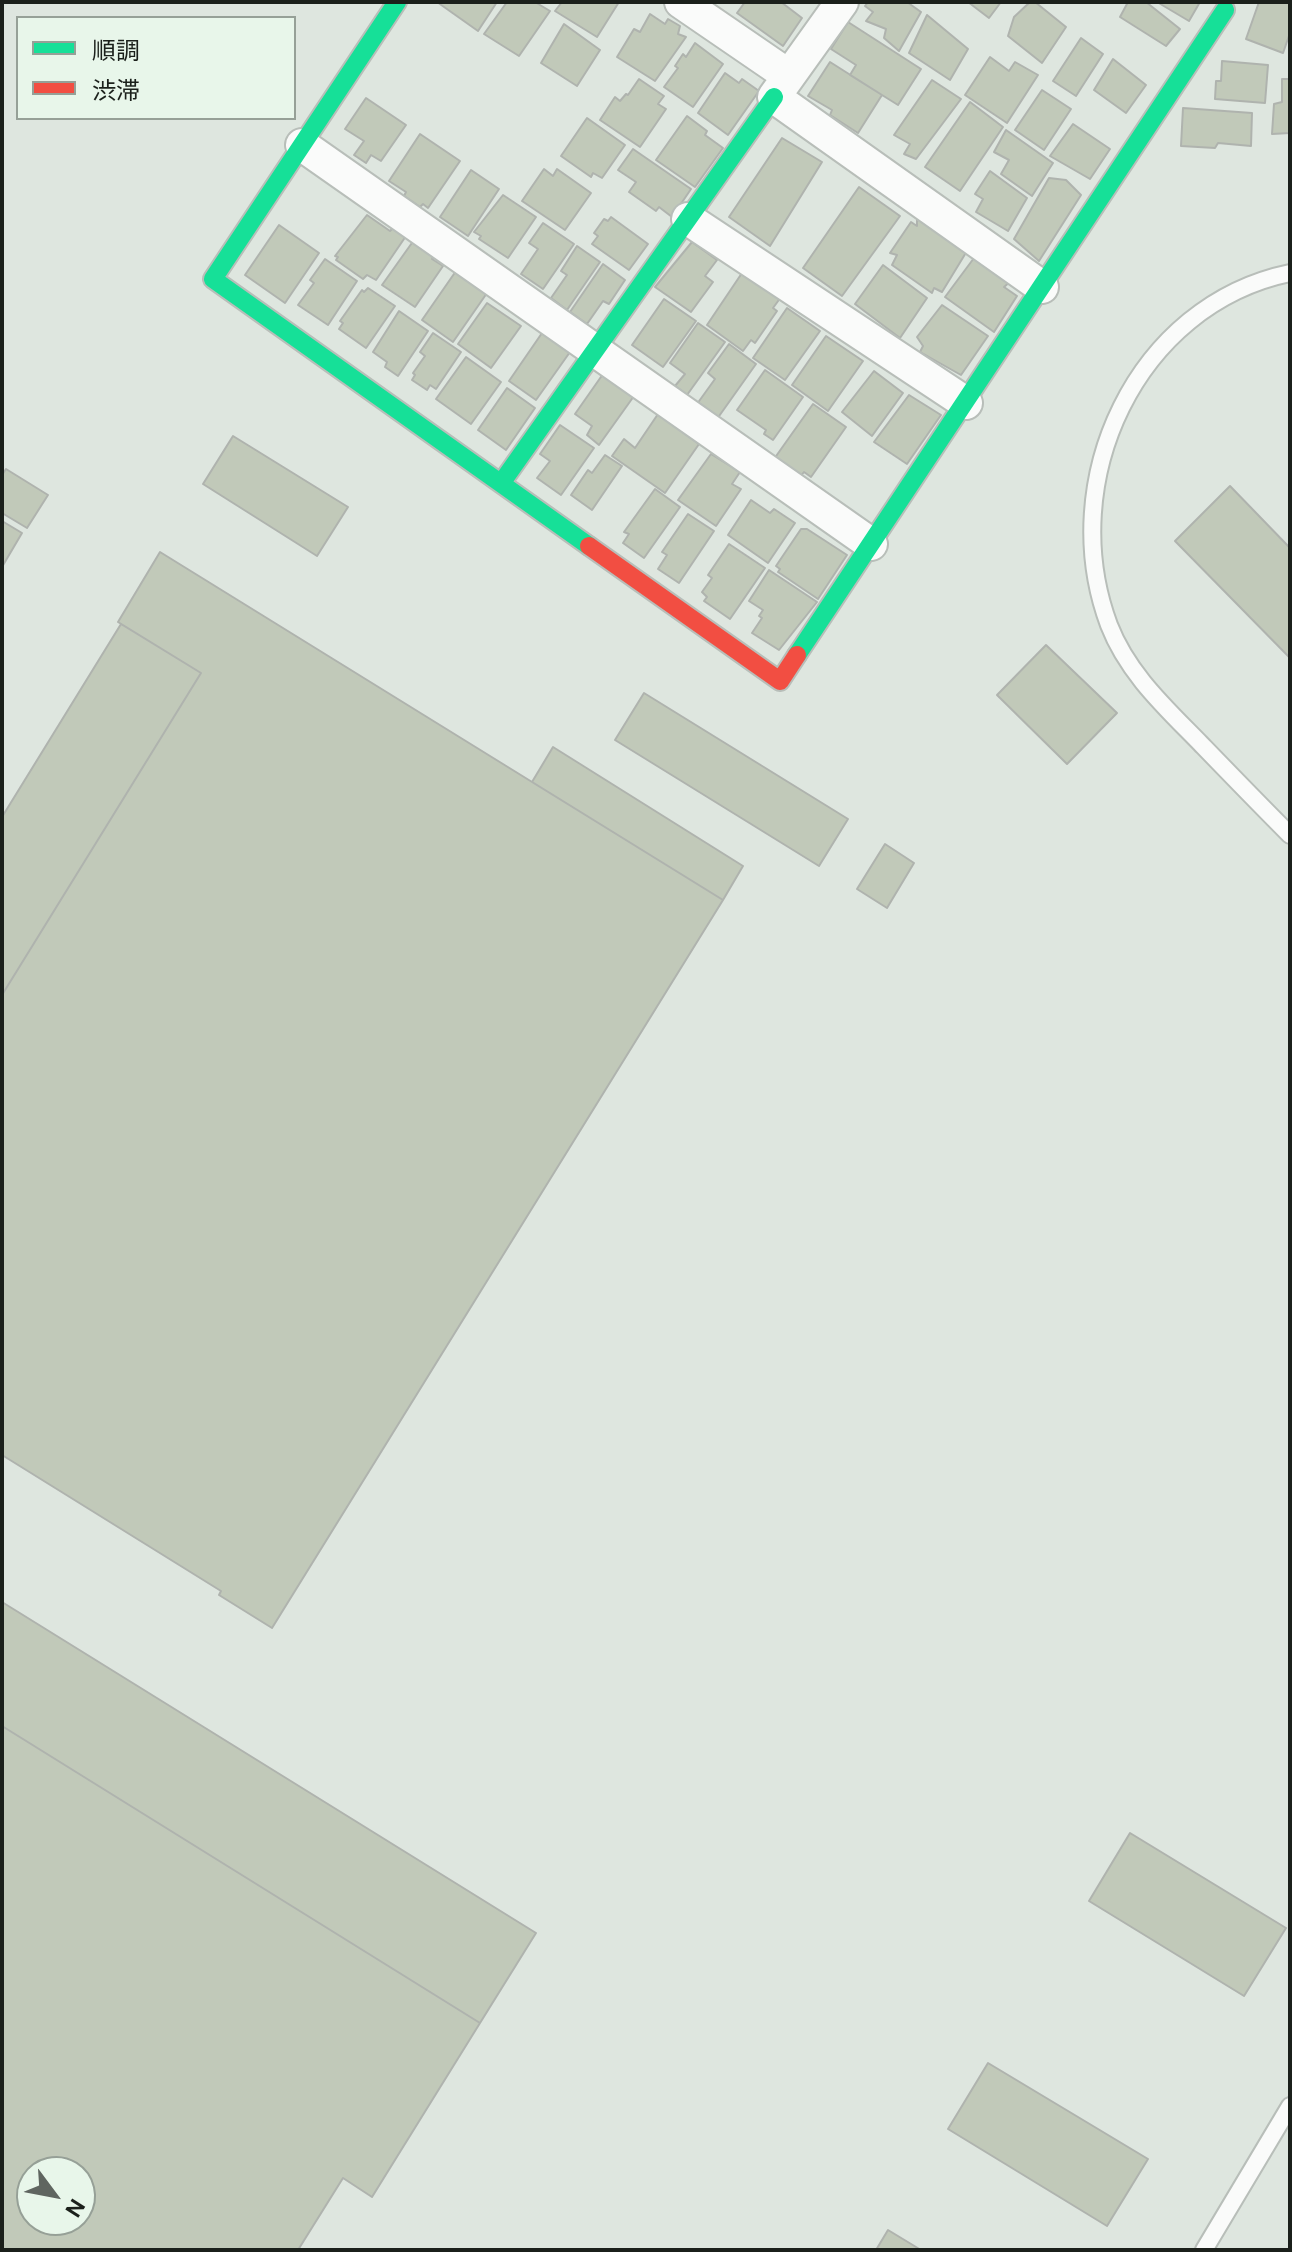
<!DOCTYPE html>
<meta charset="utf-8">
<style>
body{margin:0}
#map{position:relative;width:1292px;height:2252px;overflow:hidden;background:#dee6df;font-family:"DM Sans","Noto Sans JP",sans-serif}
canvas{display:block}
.frame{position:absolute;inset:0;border:4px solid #1b201b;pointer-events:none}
.legend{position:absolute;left:16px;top:16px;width:280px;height:104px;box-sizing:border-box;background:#e8f6ea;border:2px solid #96a097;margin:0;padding:10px 14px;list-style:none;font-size:24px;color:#1b201b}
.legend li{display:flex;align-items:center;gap:16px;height:40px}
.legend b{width:40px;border:2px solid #96a097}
.north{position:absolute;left:16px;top:2156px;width:80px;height:80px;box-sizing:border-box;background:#e8f6ea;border:2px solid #96a097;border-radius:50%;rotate:122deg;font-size:22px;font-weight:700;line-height:32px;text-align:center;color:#1b201b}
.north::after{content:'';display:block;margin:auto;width:28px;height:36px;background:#5f6560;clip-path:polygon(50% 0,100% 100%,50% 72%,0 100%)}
</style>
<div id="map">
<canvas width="1292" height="2252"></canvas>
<div class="frame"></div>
<ul class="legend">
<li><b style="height:10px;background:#16e098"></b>順調</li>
<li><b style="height:10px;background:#f24e42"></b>渋滞</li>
</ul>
<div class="north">N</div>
</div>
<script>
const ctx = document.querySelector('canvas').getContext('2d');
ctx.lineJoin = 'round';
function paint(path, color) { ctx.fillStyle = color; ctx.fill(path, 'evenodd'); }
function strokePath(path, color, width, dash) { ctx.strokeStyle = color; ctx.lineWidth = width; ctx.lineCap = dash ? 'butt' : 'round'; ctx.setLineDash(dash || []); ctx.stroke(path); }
const building = new Path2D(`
 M437,2H497L478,31Z
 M507,2H535L550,11L519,56L484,34Z
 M562,2H619L597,37L555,11Z
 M745,2H781L802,18L783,46L737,13Z
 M868,2H907L921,12L899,51L884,38L886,29L866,21L873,12L865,6Z
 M968,2H1001L989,18Z
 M1030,2H1035L1066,27L1042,63L1008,36L1014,17Z
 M1128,2H1146L1180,29L1166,46L1120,17Z
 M1157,2H1200L1189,21Z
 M1259,2H1290V33L1283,53L1246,39Z
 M650,14L665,24L668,19L680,26L678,34L686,37L655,81L617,57L634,29L640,32Z
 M927,15L968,49L950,80L909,53Z
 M848,22L921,69L898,105L850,75L856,65L831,49Z
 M564,24L600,50L577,86L541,63Z
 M1081,38L1103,54L1076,96L1053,81Z
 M695,43L723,64L693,107L664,87L678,68L675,66L683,54L686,57Z
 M990,57L1009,71L1015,62L1038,75L1007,123L965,95Z
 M1113,59L1146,85L1126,113L1094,90Z
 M1222,61L1268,65L1265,103L1215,99L1216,81H1221Z
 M830,62L882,95L858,133L830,115L832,110L808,96Z
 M725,73L739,83L742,79L759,91L728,135L698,113Z
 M639,79L664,96L658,104L666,109L640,147L600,120L615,97L620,101L626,94L628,95Z
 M1282,79H1290V133L1272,134L1274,104L1282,102Z
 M932,80L961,99L916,159L904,154L910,144L894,135Z
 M1042,90L1071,109L1044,150L1015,130Z
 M366,98L406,125L381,161L371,155L366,163L354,155L364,141L345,129Z
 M970,102L1003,127L960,191L925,167Z
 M1183,108L1252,113L1251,146L1218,143L1215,148L1181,146Z
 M687,116L707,131L705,135L723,148L695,187L656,160Z
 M587,118L625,145L602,178L593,173L591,177L561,156Z
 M1073,124L1110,149L1090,179L1050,156Z
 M1006,130L1053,163L1032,196L1001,174L1009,160L994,152Z
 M420,134L460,161L428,208L423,204L420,207L404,196L406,192L389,181Z
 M782,138L822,162L770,246L729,217Z
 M633,149L691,189L672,217L659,207L656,211L629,192L636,182L618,170Z
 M544,169L553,176L557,169L591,193L565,230L522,201Z
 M471,170L499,189L468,236L440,217Z
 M990,171L1027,198L1008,231L976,212L983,199L975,194Z
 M1049,178L1066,180L1081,195L1039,261L1014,239Z
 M859,187L900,216L842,296L803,268Z
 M503,195L536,217L508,258L479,239L481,236L474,232Z
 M367,215L390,231L394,227L406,236L376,280L367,275L363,279L336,260L338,257L335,256Z
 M611,217L648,244L629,270L592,244L598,236L594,233L604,219L608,221Z
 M917,219L967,251L942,292L934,288L932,293L892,265L897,255L890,253L911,222L917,226Z
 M543,223L574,244L543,289L521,274L538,249L529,243Z
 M279,225L319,253L285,303L245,275Z
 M414,240L435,254L432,259L443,266L415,307L382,285Z
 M692,242L717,260L705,276L713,282L691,312L655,287Z
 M577,246L600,262L567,310L551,298L567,275L561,271Z
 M974,258L1011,281L1004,287L1017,296L994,332L945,297Z
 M325,259L357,281L328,325L298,305L314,283L310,280Z
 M603,264L625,280L609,304L603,301L587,324L570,312Z
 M883,265L927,298L900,338L855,304Z
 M744,270L781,297L773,308L777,311L755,343L751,340L743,351L707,325Z
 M456,271L487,293L453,342L422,320Z
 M368,288L395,306L366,348L339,329L343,323L340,321L362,290L364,292Z
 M664,299L696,321L663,367L632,345Z
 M487,303L521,326L491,368L458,344Z
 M942,305L988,336L961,375L920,352L923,346L917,337Z
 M787,308L820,331L785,380L753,358Z
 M399,311L428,331L398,376L385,367L387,362L373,352Z
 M698,323L725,342L687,395L675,386L685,374L670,363Z
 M433,333L461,352L436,389L430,385L427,390L412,380L415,375L413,373L425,356L420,352Z
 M542,333L570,352L536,400L509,381Z
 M826,336L863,361L828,411L792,385Z
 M729,344L756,364L717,419L697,404L715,379L708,373Z
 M466,357L501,382L471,424L436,399Z
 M765,370L803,397L773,440L764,434L766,430L737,410Z
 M874,371L903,393L872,436L842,412Z
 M603,374L634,396L599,445L587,435L592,426L575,414Z
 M507,388L535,408L506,450L478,430Z
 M909,395L941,415L907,464L874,442Z
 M813,404L846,427L811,477L804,472L800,477L774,459Z
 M658,414L699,444L665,493L612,456L624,439L635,448Z
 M560,425L594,448L561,495L537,478L550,461L540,454Z
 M233,436L348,507L317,556L203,484Z
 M711,454L740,472L732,484L741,489L716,526L678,500Z
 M605,455L622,466L592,510L571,495L588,470L592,473Z
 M6,469L48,495L27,528L2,513V475Z
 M1230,486L1290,548V658L1175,541Z
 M655,489L680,507L644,558L623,543L629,534L624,532Z
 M751,500L770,513L774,509L795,523L768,563L728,535Z
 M688,514L714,531L679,583L658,569L667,555L662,552Z
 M2,521L22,533L2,567Z
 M801,529H807L847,555L818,599L778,572L780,569L776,566Z
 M729,544L765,568L730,619L704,601L707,597L702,592L712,578L708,575Z
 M160,552L723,900L272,1628L219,1595L221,1591L2,1455V995L201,673L118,622Z
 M769,570L817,602L779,650L752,633L762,618L759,616L763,610L749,601Z
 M121,624L201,673L2,995V817Z
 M1046,645L1117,713L1067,764L997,695Z
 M644,693L848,819L819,866L615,740Z
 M553,747L743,866L723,900L532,782Z
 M885,844L914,863L887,908L857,889Z
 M2,1602L536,1933L480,2023L2,1726Z
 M2,1726L480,2023L372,2197L343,2178L298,2250H2ZM32,2172H80V2220H32Z
 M1130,1833L1286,1928L1244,1996L1089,1901Z
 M988,2063L1148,2159L1107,2226L948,2129Z
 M888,2230L921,2250H876Z`);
const lane = new Path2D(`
 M1290,273C1136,305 1055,481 1109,625C1128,674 1166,708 1201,744C1231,775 1260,805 1290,835
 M1204,2250L1290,2106`);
const street = new Path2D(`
 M681,2L789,76
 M842,2L774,97L1042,287
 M302,145L871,544
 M688,219L966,403`);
const fast = new Path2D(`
 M397,2L213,279L589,546
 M502,482L774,97
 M797,655L1225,10`);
const jam = new Path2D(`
 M589,546L780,681L797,655`);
paint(building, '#c1c9b9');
strokePath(building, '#afb3ae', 2);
strokePath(lane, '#b8beb9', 20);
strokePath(street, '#b8beb9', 36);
strokePath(fast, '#b8beb9', 22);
strokePath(jam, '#b8beb9', 22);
strokePath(lane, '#fafbfa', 16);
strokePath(street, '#fafbfa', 32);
strokePath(fast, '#16e098', 18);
strokePath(jam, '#f24e42', 18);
</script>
